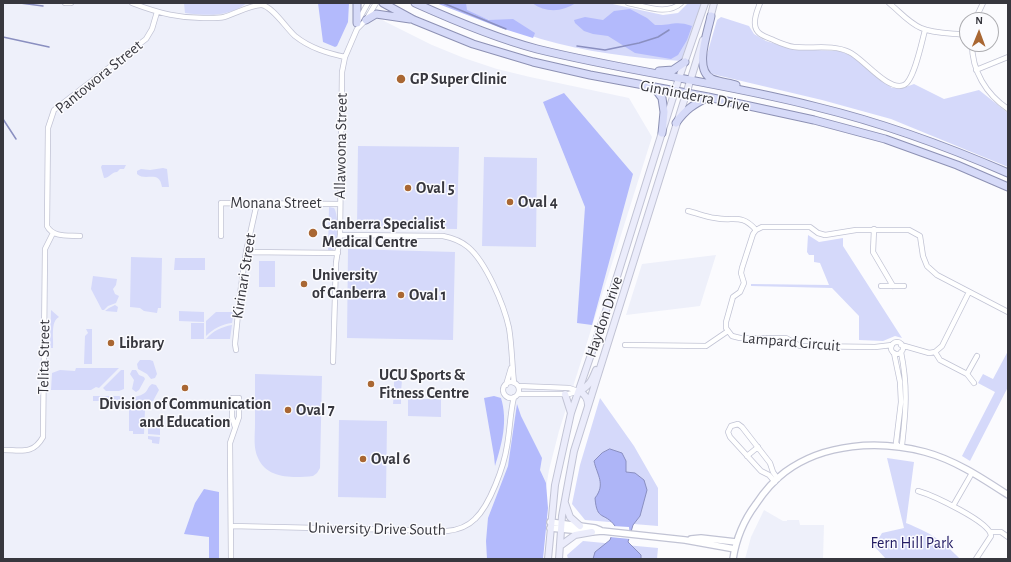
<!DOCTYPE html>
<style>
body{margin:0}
#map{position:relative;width:1011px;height:562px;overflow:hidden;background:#fbfbfe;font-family:"Alegreya Sans",sans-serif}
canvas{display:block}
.frame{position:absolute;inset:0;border:4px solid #37373e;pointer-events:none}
.north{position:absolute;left:959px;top:12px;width:40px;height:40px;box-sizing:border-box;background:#fbfbfe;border:1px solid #adadb1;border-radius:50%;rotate:1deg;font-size:11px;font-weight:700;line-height:16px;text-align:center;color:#37373e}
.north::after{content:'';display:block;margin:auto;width:14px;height:18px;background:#a96733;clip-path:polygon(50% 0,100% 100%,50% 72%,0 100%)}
</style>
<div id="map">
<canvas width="1011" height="562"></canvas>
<div class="frame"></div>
<div class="north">N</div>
</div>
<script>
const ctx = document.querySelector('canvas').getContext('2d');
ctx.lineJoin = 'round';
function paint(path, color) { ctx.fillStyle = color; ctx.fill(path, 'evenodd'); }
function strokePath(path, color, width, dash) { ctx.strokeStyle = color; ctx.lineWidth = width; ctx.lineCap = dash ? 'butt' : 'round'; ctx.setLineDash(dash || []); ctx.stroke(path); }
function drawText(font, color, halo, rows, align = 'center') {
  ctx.font = font + ' "Alegreya Sans",sans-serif'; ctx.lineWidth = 3; ctx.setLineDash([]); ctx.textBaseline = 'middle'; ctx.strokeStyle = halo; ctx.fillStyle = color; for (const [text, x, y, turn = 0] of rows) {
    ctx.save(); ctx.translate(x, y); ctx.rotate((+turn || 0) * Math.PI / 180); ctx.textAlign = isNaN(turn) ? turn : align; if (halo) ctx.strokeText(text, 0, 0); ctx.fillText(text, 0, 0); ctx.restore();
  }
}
const built = new Path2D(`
 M3,3H353L386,22L432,45L464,58L497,69L530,77L629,98L652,137L559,431L549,470L542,511L539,559H3Z
 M716,255L700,306L626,315L642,264Z
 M764,510L783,521H787V520H799L800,525H824L823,559H745L751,537Z`);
const green = new Path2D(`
 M184,3H247C229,17 207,16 185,13Z
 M447,3H608L663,15L678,13L688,3H702L682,61C635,58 585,52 541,39C509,29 478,15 447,3Z
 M721,17L749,26L754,34L766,41L792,49L840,51L852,56L892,88H903L914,84L944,99L979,90L1008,113V167L891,119L822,100L712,74L707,69L706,58L717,20Z
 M358,146L459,147L457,229L357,228Z
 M484,157L537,158L536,247L482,246Z
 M102,165H126L124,169H120L117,172C111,172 110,178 104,178L101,167Z
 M163,168L167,169L169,187H162C159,169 146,182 137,174V171L141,169L150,170Z
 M329,207L334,208C339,215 339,247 331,252V250L328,251Z
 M808,235L819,242L843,238V246L902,338L895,336L883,341L859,340V316L832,288L751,286V284L829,285L820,263L814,262V255H809L807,252Z
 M348,249L455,252L453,340L347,338Z
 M131,257L162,258L161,308H158L157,313L144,311L140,308L130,307Z
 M175,258H205V270H174Z
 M259,261H275V287H259Z
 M93,276L117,279L116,285L113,289L115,294L119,296L116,303L108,306L104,310H102L91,289Z
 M115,305L118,307L117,312L105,311L109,308Z
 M51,310L59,317C50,321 54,340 53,348H51L50,347Z
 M179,311L204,312V322L179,321Z
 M216,312H234L232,323C222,324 213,329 206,336V321Z
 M191,323H204V339H191Z
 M232,325L230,339H206C213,331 221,327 232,325Z
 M86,329H92V364H84L85,336L88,333Z
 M1008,351V387L970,461L962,456L995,392L978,383L983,374L993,379Z
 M140,360H150L153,361L157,374L155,378L151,379L147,374L138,369L137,364Z
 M76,368H119L99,388L96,387L91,390H51L52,373L60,370L75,371Z
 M121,370H124V389L119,391H106L103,388Z
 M132,370H136L139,375L144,377L145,379L139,390L136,392L132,389L134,380L130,374Z
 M255,374L322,376L320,468L317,473L313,476C293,478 267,479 258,458C253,448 255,435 255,424C255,408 255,391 255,374Z
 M394,380H402L401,392H394Z
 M152,384L156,385L159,390L153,401L136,405L134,404L132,400L133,398C136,396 140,396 143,394C148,392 147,387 152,384Z
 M394,393H401V404H393Z
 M93,396H119L124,398V401H93Z
 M600,398L634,446L658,488V526L585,520L572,504L580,465Z
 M408,399H441V417L408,416Z
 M129,409L145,410L144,434H133V431H129Z
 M148,420H160V435L148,434Z
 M339,420L387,421L386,498L338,497Z
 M148,436L160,437L159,444L152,443V440L148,439Z
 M887,458L914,462L906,523C931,533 942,540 960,559H886L874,546L882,533L904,528Z
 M583,541L658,548L657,559H568L567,555Z`);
const forest = new Path2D(`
 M318,3H349L348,22L337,46L335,47L323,42Z
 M436,3H466L467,10L489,20L513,19L535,33L533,38L501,28Z
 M532,3H576C562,12 546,13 532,3Z
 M630,9L647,18L655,25C671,26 675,20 692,26L687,40L678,55L671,59L635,53L608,36L593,34L584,31L575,23L574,20L585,17L603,20L614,11Z
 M564,93L633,174L592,325L577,323L585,207L543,102Z
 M494,396L501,398C508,421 502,444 495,466L494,456L484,398Z
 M517,404L521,416L542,458L540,470L546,483L548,508L543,559H487L486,541L488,518L508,466Z
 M204,489L219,492V559H209V537L184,534L195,503Z`);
const water = new Path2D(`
 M610,449L622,453L626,461V472L635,473L644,480L647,490L640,516L633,525L628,542L641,555V559H593L595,552L610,540L615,526C604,511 597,522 595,498C606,484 597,475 594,461L602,453Z`);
const pier = new Path2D(`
 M613,526L629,527L630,539L610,537Z`);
const stream = new Path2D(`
 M20,3L43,6
 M443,3L506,29
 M3,37L49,47
 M577,46L605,50L639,43L658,37L669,30
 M3,119L16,139`);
const minor = new Path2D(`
 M65,3H71
 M132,3C158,13 181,19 209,18C214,18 220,18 224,17C235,14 252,4 262,5C273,7 286,28 295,36C310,48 327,53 345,57
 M628,3C645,6 667,16 681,3
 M760,3C758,9 754,17 755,24C755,33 763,36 771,39C778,42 786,46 794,47C811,49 833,44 849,52C863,58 888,92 904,85C914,81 922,41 925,30
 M889,3C899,11 909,23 921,28C934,34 953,33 967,35
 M975,20L983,3
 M358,21L368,3
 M972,44C972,71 986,94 1008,109
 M976,70L1008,57
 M688,211C697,213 706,217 715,218C734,222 741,213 756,230
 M874,229L873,252L893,286
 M340,235L443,236C453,238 461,241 468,247C486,262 504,305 509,328C512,346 512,365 514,383
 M80,236C69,235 53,238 47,226L48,128L54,110L146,39L152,29L157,12
 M221,236V203L340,204
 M246,252L338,253
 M881,286H904
 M891 348a6 6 0 1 1 12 0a6 6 0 1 1-12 0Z
 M625,345L706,346L728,331
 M892,345L875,347L800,346L786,338H740L732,336L726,328V322L733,297L740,292L744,283L741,273L742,268L753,234L756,230L762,227H810L818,233L825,235L856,230H909L920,236L923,256L927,266L937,275L1008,312
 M901,345L929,353L935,352L942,346L969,292
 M236,350L235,344L240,294L246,252L257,203
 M935,352L940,360L967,374L974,383
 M894,353L900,382L901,402L896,443L899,447L902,445C906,410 908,387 901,352
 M333,362L336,263L340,235L342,72L345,57L357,29L366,20L376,3
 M967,374L977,356
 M503 390a8 8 0 1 1 16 0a8 8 0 1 1-16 0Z
 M506,385L511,368
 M518,386L569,388L578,391
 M518,394H569L579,391
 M3,450C21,450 33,455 43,437L45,249L53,233
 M747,456L758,447
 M775,482L769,475L761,471L730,437L728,432L731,426L738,424L742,427L770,463L773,472L778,479
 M918,491C932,495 991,522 991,536L976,559
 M953,506L972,473
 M231,526L447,531C458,530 468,526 475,519C490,505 504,466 507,446C510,430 510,413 514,397
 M991,532H1001L1008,537
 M231,559L230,443L239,417V398H232V417L235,427`);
const tertiary = new Path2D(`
 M550,522L595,528L600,530
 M550,528L592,532L602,531L685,540L735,549
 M691,539L701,538L736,542
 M733,559C736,539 744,520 756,504C764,492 773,481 785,472C824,443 879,440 925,452C955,460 982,478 1008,495`);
const secondary = new Path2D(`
 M710,19L714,3
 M579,391C589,387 592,380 596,370
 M579,391C585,394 588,398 588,405
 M565,394L571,413
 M565,503L570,517L580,526
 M560,546L575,535L592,532
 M548,559L555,485L571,413L610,299L679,78L705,3
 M559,559L562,516L574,451L703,40`);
const primary = new Path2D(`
 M357,3V23
 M383,3L414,20L473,44L533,62L590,75L708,97L814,120L885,139L957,165L1008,187
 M415,3C455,21 495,38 537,49C630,72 725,83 817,107C883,123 946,146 1008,173
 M711,16C708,32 693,70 712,79C719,82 729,83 736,85
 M366,20L376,14L410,19
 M659,71L673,70L685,62
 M654,87L662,98L664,112L662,133
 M676,123C686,109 693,105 708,97`);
const markers = [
 [401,79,5,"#a96733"],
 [408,188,4,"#a96733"],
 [510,202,4,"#a96733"],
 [313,233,5,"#a96733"],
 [304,284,4,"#a96733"],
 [401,295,4,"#a96733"],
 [111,343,4,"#a96733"],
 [371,384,4,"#a96733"],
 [185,388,4,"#a96733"],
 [288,410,4,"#a96733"],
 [363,459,4,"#a96733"]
];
const streetNames = [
 ["Pantowora Street",99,77,-39],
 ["Ginninderra Drive",695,96,11],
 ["Allawoona Street",341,146,-89],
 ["Monana Street",276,203],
 ["Kirinari Street",244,276,-81],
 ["Haydon Drive",604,317,-71],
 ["Lampard Circuit",791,342,5],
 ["Telita Street",44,357,-89],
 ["University Drive South",377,529,1]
];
const poiNames = [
 ["GP Super Clinic",410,79],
 ["Oval 5",416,188],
 ["Oval 4",518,202],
 ["Canberra Specialist",322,224],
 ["Medical Centre",322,242],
 ["University",312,275],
 ["of Canberra",312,293],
 ["Oval 1",409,295],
 ["Library",119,343],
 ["UCU Sports &",379,375],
 ["Fitness Centre",379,393],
 ["Division of Communication",185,404,"center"],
 ["and Education",185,422,"center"],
 ["Oval 7",296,410],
 ["Oval 6",371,459]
];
const parkNames = [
 ["Fern Hill Park",912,543]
];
paint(built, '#eef0fa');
paint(green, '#d5d9fa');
paint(forest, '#b3bafc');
paint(water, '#aeb5f7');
strokePath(water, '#8a8fc0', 1);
paint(pier, '#fbfbfe');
strokePath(stream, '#8a8fc0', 1.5);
strokePath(minor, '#c1c3d4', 6);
strokePath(tertiary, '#c1c3d4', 8);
strokePath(secondary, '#c1c3d4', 8);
strokePath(primary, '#8d91b4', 9);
strokePath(minor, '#fff', 4.5);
strokePath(tertiary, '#fff', 5.5);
strokePath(secondary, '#ebecfb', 6);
strokePath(primary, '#d6daf8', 7);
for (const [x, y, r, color] of markers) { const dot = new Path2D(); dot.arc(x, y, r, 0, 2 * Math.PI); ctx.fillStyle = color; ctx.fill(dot); strokePath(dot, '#fbfbfe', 1.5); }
drawText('16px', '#37373e', '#fbfbfe', streetNames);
drawText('bold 16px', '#37373e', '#fbfbfe', poiNames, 'left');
drawText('16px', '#211a63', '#fbfbfe', parkNames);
</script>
